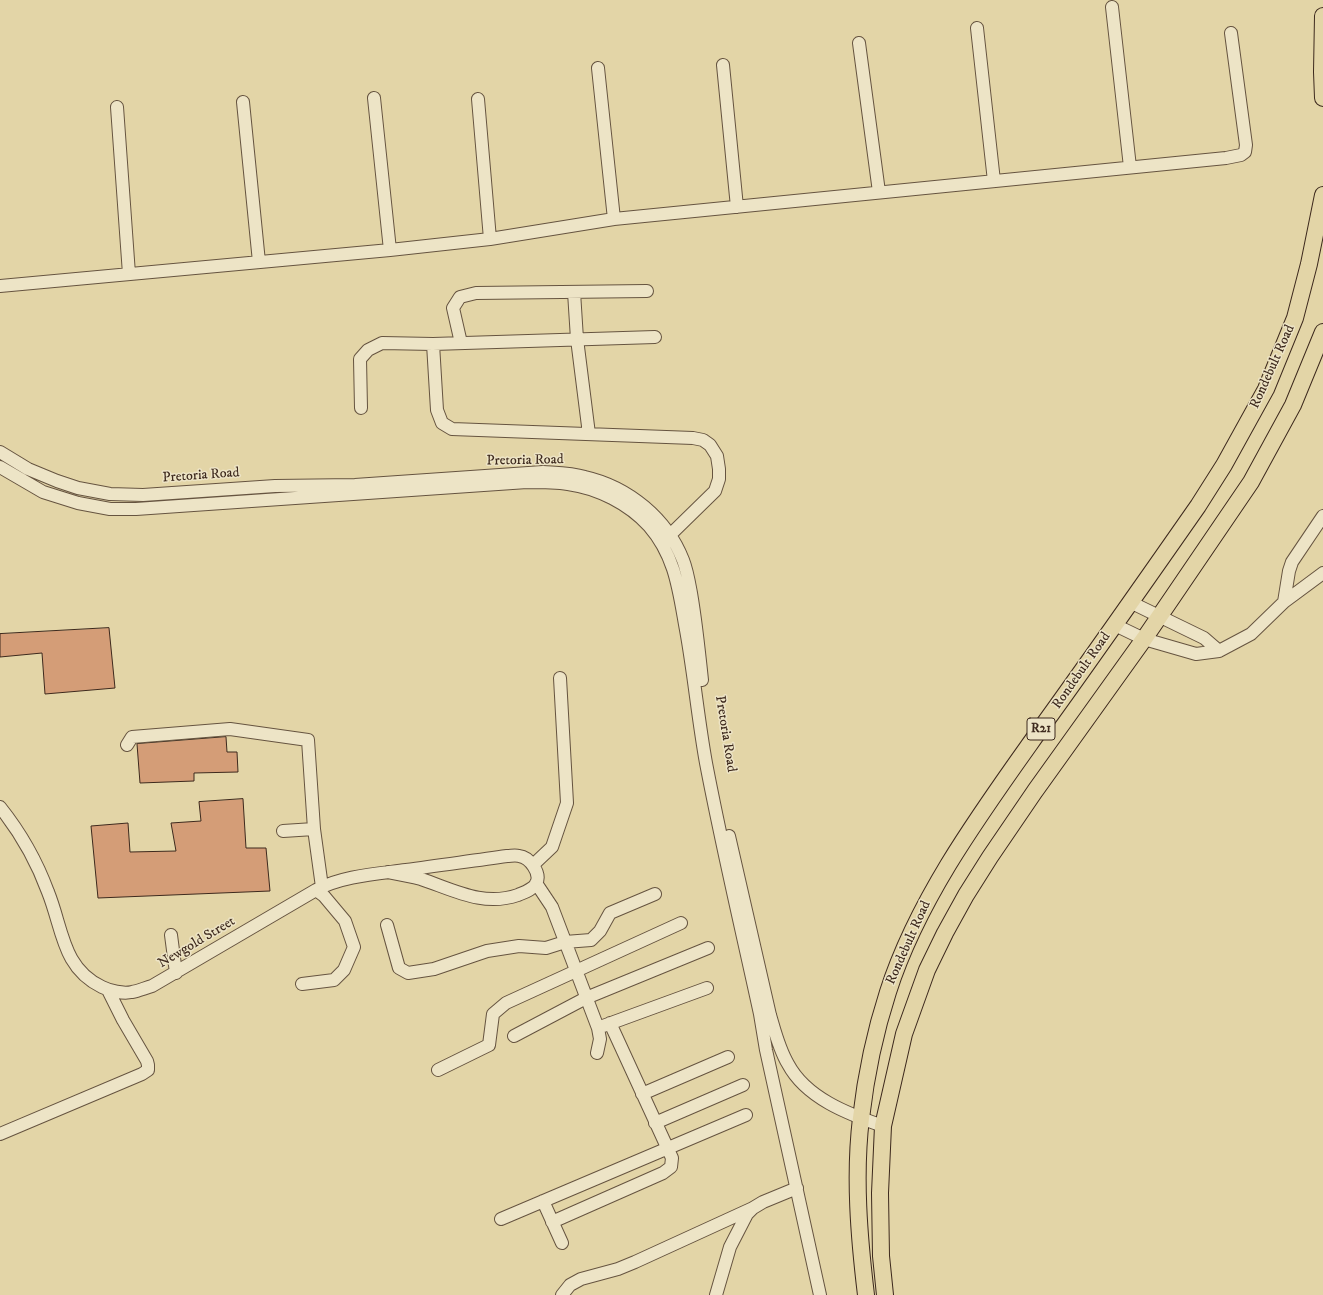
<!DOCTYPE html>
<style>
body{margin:0}
canvas{display:block;background:#e3d5a7}
</style>
<canvas width="1323" height="1295"></canvas>
<script>
const ctx = document.querySelector('canvas').getContext('2d');
ctx.lineJoin = 'round';
function paint(path, color) { ctx.fillStyle = color; ctx.fill(path, 'evenodd'); }
function strokePath(path, color, width, dash) { ctx.strokeStyle = color; ctx.lineWidth = width; ctx.lineCap = dash ? 'butt' : 'round'; ctx.setLineDash(dash || []); ctx.stroke(path); }
function drawText(font, color, halo, rows, align = 'center') {
  ctx.font = font + ' "IM FELL DW Pica",serif'; ctx.lineWidth = 3; ctx.setLineDash([]); ctx.textBaseline = 'middle'; ctx.strokeStyle = halo; ctx.fillStyle = color; for (const [text, x, y, turn = 0] of rows) {
    ctx.save(); ctx.translate(x, y); ctx.rotate((+turn || 0) * Math.PI / 180); ctx.textAlign = isNaN(turn) ? turn : align; if (halo) ctx.strokeText(text, 0, 0); ctx.fillText(text, 0, 0); ctx.restore();
  }
}
const building = new Path2D(`
 M109,628L115,688L45,694L42,653L0,657V634Z
 M226,737L227,752H237L238,772L194,773V781L140,783L137,744Z
 M243,799L246,848H266L270,891L98,898L91,826L128,823L130,852L176,851L171,823L201,821L199,802Z`);
const minor = new Path2D(`
 M1112,7L1130,167
 M977,28L994,181
 M859,43L879,192
 M723,65L737,207
 M598,68L614,219
 M374,98L390,250
 M478,99L490,239
 M243,102L259,262
 M117,107L129,274
 M0,286L390,250L490,239L614,219L1226,158L1241,155L1245,152L1246,145L1231,33
 M574,292L577,339L589,434
 M461,343L453,308L460,297L476,293L647,291
 M433,344L437,410L442,423L452,429L693,438L703,440L710,445L717,456L719,469V479L715,491L670,535
 M361,408L360,359L368,350L382,343L433,344L655,337
 M0,452L28,469L57,481L78,488L110,494L143,495L275,486L355,485L543,472C557,473 571,473 585,477C629,487 667,519 683,560C687,570 689,582 691,593C696,622 699,651 702,680
 M0,467L43,492L78,503L110,509H136L179,506L527,482C540,482 555,482 568,484C598,488 629,504 649,526C676,557 679,592 686,630C694,674 698,719 706,763C722,847 742,931 760,1014L766,1050L820,1295
 M1130,602L1204,638L1219,651
 M1284,602L1289,571L1292,562L1323,516
 M1115,625L1144,639L1196,654L1219,651L1251,634L1284,602L1323,573
 M127,745L132,737L230,729L308,740L314,829
 M0,807C20,832 37,862 48,892C63,929 62,968 102,987C110,991 123,994 132,992C138,991 145,988 152,986L316,890C342,876 376,874 406,870C439,865 473,861 507,856C511,856 515,855 519,856C529,857 542,873 536,884C532,890 525,892 518,895C483,907 454,890 421,879C410,876 399,874 388,872
 M283,831L314,829L322,887
 M729,836L770,1015C775,1032 779,1049 788,1064C806,1098 848,1114 883,1126
 M533,865L552,847L567,803L560,678
 M536,883L552,907L598,1028L600,1039L597,1053
 M387,925L399,968L408,973L434,969L487,951L519,946L546,948L565,942L591,940L600,931L610,913L655,894
 M171,935L176,973
 M302,984L334,980L344,970L354,947L345,921L324,896L316,890
 M603,1026L707,988
 M514,1036L586,998L708,948
 M438,1070L489,1045L493,1014L506,1003L681,923
 M642,1094L728,1057
 M655,1123L743,1085
 M0,1134L142,1074L148,1070V1065L147,1061L123,1020L108,990
 M543,1201L562,1243
 M501,1219L746,1115
 M552,1222L663,1173L671,1167L672,1158L610,1023
 M562,1295L570,1285L581,1279L618,1269L635,1262L753,1208
 M716,1295L730,1247L747,1214L753,1208L763,1202L797,1188`);
const major = new Path2D(`
 M1323,16L1322,72L1323,98
 M866,1295C859,1237 854,1176 861,1118C866,1075 875,1032 888,992C919,895 986,806 1044,724C1096,652 1147,579 1198,506L1224,465L1266,389L1295,318L1309,264L1323,195
 M885,1295L881,1256L880,1193L883,1126L904,1034L927,970L945,933L966,895L990,857L1035,791L1144,639L1251,482L1293,405L1323,332`);
const shields = [
 [1041,729,28]
];
const shieldNames = [
 ["R21",1041,729]
];
const streetNames = [
 ["Rondebult Road",1273,367,-66],
 ["Pretoria Road",525,461,-1],
 ["Pretoria Road",201,476,-4],
 ["Rondebult Road",1082,671,-55],
 ["Pretoria Road",725,734,81],
 ["Newgold Street",197,943,-31],
 ["Rondebult Road",909,943,-66]
];
paint(building, '#d49d77');
strokePath(building, '#3d291d', 1);
strokePath(minor, '#665440', 14);
strokePath(major, '#3d291d', 18);
strokePath(minor, '#ede4c6', 12);
strokePath(major, '#e3d5a7', 16);
for (const [x, y, w] of shields) { const box = new Path2D(); box.roundRect(x - w / 2, y - 11, w, 22, 3); ctx.fillStyle = '#ede4c6'; ctx.fill(box); strokePath(box, '#3d291d', 1); }
drawText('bold 13px', '#3d291d', null, shieldNames);
drawText('14px', '#3d291d', '#ede4c6', streetNames);
</script>
